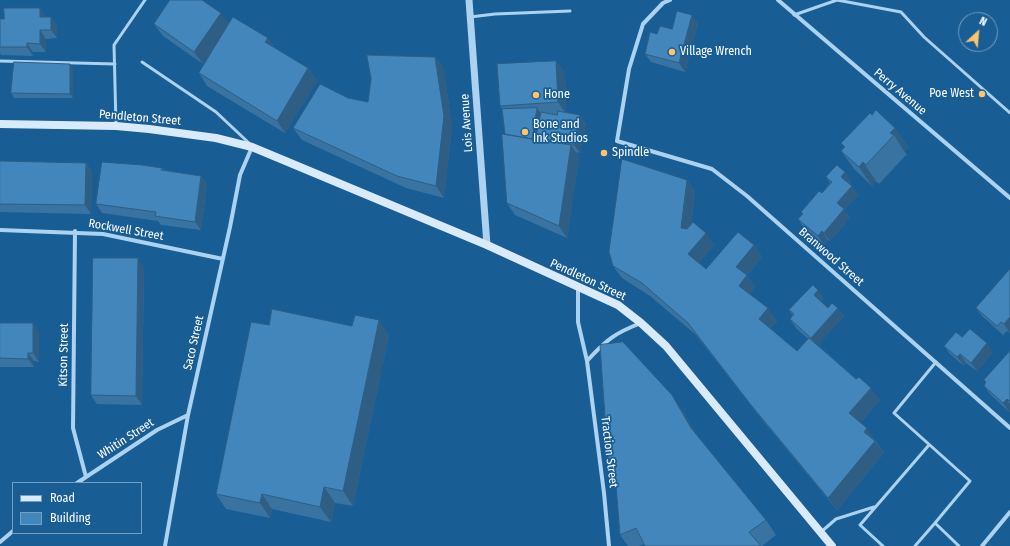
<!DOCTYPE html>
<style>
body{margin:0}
#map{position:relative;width:1010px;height:546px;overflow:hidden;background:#195d95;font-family:"Fira Sans Condensed",sans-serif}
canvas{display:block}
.legend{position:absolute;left:12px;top:482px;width:130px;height:52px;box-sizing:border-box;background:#195d95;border:1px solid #759ebf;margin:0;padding:5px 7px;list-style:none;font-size:12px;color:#fff}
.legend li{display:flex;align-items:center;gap:8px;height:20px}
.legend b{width:20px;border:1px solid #759ebf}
.north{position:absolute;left:958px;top:12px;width:40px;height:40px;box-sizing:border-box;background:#195d95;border:1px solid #759ebf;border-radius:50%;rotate:26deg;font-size:11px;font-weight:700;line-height:16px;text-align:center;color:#fff}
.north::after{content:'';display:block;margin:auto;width:14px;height:18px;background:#ffc46a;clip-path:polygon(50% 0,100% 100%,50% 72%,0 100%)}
</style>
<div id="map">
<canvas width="1010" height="546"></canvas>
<ul class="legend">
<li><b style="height:5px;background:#d9ebfb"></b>Road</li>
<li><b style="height:11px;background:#4286bc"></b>Building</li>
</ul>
<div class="north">N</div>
</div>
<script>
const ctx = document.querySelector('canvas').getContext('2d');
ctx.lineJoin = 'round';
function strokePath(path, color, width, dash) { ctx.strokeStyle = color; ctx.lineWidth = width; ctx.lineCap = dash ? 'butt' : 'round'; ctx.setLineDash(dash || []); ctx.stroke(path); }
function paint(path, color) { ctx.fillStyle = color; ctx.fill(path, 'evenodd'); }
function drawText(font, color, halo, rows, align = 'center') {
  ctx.font = font + ' "Fira Sans Condensed",sans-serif'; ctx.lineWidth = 3.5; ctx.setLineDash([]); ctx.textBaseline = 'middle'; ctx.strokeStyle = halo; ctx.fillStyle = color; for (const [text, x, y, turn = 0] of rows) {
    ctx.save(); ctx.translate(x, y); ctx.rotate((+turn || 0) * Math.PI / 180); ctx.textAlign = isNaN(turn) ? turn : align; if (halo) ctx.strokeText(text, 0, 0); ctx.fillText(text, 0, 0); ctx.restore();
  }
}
const service = new Path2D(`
 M794,15L837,0L901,12L924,37L1010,113
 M470,17L495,14L570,11
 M0,61L115,64
 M142,62L216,112L250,144
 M116,126L114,45L145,0
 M936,362L894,413L970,481L935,523L959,546
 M821,532L836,519L874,507
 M883,546L860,525L929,445
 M915,546L935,523`);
const minor = new Path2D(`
 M670,0L663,3L643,24L629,69L617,141L712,169L747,196L1010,428
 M778,0L1010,198
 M0,230L103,234L223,259
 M75,231L73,428L86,477
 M578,288V322L587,361L604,493L609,546
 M587,361C606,340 615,333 641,323
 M77,483L157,430L188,415
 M0,542L13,531
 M165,546L188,415L230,227L240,175L252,147
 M982,546L1010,512`);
const tertiary = new Path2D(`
 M469,0L487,245`);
const secondary = new Path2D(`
 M0,124L116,126L149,129L216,138L252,147L487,245L618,305L641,323L666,346L832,546`);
const wall = new Path2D(`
 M51,17L57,26V38L46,39V52H33V56L1,55L0,53V19Z
 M698,23L685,72L651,62L645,54L657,34L672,29Z
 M154,24H229L268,38L275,48L308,68L317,81L285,133L207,86L199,73L216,44L203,64L163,36Z
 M435,57L444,69L452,128L444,198L406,188L302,140L293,128L348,98L368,102Z
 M556,61L565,73L566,112L586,123L580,153L576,152L579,157L567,238L515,215L507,203L505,134L502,109L500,106Z
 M73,68V98H14L11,93Z
 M872,115L895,128L908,147L904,151L907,154L879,184L876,181L872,186L855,170L841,151L845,148L841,143Z
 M0,161L86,163L92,172L91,214L0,212Z
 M162,168L164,170L201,176L207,184L201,230L161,225L158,221L102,213L96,204Z
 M845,172L851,181L849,184L858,195L844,210L850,218L830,241L828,240L824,245L804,228L798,219L802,214L801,212L822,193L830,183L826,177Z
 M687,180L695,192L691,225L714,245L699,263L706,269L754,245L762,257L747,276L755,287L750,294L777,321L770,328L797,351L808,339L796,328L790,319L793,316L789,310L824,298L821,302L828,308H838L844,316L818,345L880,400L860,423L875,440L884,453L837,510L760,417L696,335L650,296L622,278L613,266Z
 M144,267L142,405L97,404L91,395Z
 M1010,269V333L1007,331L1003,335L982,316L976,308Z
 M0,323L39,332V362L34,361V367H0Z
 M269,325L389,335L353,506L335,503L331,522L272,509L270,518L226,509L216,494Z
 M962,337L993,352L977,371L966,363L964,366L950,354L944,346Z
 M1010,351V411L1009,412L990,394L984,386L986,383L984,380Z
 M683,411L697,436L766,520L776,535L762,546H645L644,544L639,546H628L620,535L615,471L608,461Z`);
const shadedWall = new Path2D(`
 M40,8L46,17H40Z
 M221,13L230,25L203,64L194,52Z
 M692,15L698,23L685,72L679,63Z
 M51,17L57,26V38L51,30Z
 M40,30L46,39V52L40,44Z
 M268,38L276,50L265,42Z
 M27,43L33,52V56L27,47Z
 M435,57L444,69L452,128L444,198L436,186Z
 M556,61L565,73L566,114L558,102Z
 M70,64L73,68V98L70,94Z
 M308,68L317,81L285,133L277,121Z
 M537,108L543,116L536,137L539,142H532Z
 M580,115L586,123L580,153L574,145Z
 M895,128L908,147L904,151L894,135L890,133Z
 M571,145L579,157L567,238L559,226Z
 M863,162L876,181L872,186L859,167Z
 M86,163L92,172L91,214L85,205Z
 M845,172L851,181L847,185L841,177Z
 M201,176L207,184L201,230L195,222Z
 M687,180L695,192L689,241L681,228Z
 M852,186L858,195L844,210L850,218L830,241L824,233L837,203Z
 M822,231L828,240L824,245L818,236Z
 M706,233L714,245L697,266L688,254Z
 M754,245L762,257L747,276L755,287L747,298L739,286L736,267Z
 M138,258L144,267L142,405L136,396Z
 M818,290L824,298L820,303L814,295Z
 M768,308L777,321L767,331L759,319Z
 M838,308L844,316L817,347L811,338Z
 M1010,317V333L1004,324Z
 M379,320L389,335L353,506L343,491Z
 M33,323L39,332V362L33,353Z
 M987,343L993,352L977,371L971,363Z
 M28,353L34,361V367L28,359Z
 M960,354L966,363L964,366L957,357Z
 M871,388L880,400L858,425L849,413Z
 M672,395L683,411L702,443L691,428Z
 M1007,399L1010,404V411L1009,412L1003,403Z
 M867,428L875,440L872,444L864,432Z
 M875,441L884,453L837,510L828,498Z
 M324,487L335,503L331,522L320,507Z
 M262,494L272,509L270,518L260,503Z`);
const building = new Path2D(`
 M170,0H202L221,13L194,52L154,24Z
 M4,8H40V17H51V30H40V44L27,43V47H0V19H4Z
 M677,11L692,15L679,63L645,54L650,32L657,34L660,26L672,29Z
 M233,17L268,38L265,42L308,68L277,121L199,73Z
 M367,55L435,57L444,116L436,186L397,176L293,128L320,84L348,98L368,102L371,79Z
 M556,61L558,102L500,106L497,64Z
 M14,62L70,64V94L11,93Z
 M537,108L532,139L505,134L502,109Z
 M876,110L895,128L890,133L894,135L866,165L863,162L859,167L841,151L845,147L841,143L870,113L872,115Z
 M558,111L580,115L574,145L536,137L541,112L557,115Z
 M502,134L571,145L559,226L507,203Z
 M622,159L687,180L681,228L687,229L693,222L706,233L688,254L706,269L738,232L754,245L736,267L747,275L739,286L768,308L759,319L797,351L809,338L856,379L859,377L871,388L849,413L867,428L864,432L875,441L828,498L751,405L688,323L642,283L613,266L609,252Z
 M0,161L86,163L85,205L0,204Z
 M102,162L142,165L162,168L161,170L201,176L195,222L155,216L156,212L96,204Z
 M837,165L845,172L841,177L852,186L837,203L844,209L824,233L822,231L818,236L798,219L803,214L801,212L819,191L822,193L832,182L826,177Z
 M93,258H138L136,396L91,395Z
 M1010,269V317L1004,324L1001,322L997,326L976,308Z
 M813,285L818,290L814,295L828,308L832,303L838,308L811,338L790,319L794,314L789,310Z
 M272,309L352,326L355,315L379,320L343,491L324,487L320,507L262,494L260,503L216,494L251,322L269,325Z
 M0,323H33V353H28V359L0,358Z
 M970,329L987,343L971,363L960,354L957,357L944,346L956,332L962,337Z
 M623,342L672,395L691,428L766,520L749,532L761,546H645L636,528L620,535L614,461H608L600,345Z
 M1010,351V399L1009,401L1007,399L1003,403L984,386L986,382L984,380Z`);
const markers = [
 [672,52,4,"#ffc46a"],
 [982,94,4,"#ffc46a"],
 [536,95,4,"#ffc46a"],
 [525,132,4,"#ffc46a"],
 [604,153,4,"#ffc46a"]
];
const poiNames = [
 ["Village Wrench",680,52],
 ["Poe West",974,94,"right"],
 ["Hone",544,95],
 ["Bone and",533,125],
 ["Ink Studios",533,139],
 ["Spindle",612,153]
];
const streetNames = [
 ["Perry Avenue",900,92,40],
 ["Pendleton Street",140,118,5],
 ["Lois Avenue",467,123,-94],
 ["Rockwell Street",126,230,10],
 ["Branwood Street",831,257,41],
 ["Pendleton Street",588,280,25],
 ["Saco Street",194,343,-77],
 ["Kitson Street",64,355,-89],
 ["Whitin Street",126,439,-33],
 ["Traction Street",609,452,83]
];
strokePath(service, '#abd2f0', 3);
strokePath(minor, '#abd2f0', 4);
strokePath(tertiary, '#abd2f0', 7);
strokePath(secondary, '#d9ebfb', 8);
paint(wall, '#3973a2');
paint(shadedWall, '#2e5e84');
paint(building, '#4286bc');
strokePath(building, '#2e5e84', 1);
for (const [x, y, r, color] of markers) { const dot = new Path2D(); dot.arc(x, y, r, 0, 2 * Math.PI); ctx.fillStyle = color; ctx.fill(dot); strokePath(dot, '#195d95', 1.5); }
drawText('12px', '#fff', '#195d95', poiNames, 'left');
drawText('12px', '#fff', '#195d95', streetNames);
</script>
